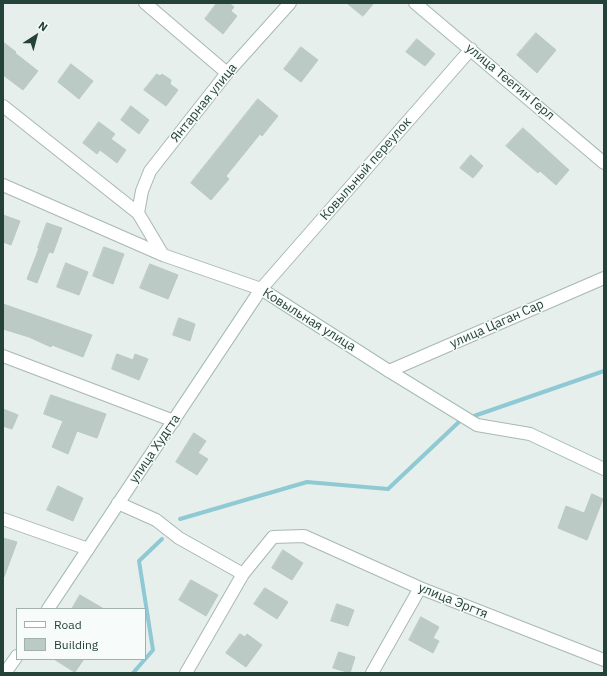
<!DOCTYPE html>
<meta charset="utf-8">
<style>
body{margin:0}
#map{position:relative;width:607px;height:676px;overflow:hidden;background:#e6efeb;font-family:"IBM Plex Sans",sans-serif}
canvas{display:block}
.frame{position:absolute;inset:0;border:4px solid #24423a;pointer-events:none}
.legend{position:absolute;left:16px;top:608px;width:130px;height:52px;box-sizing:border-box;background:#f7fbf9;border:1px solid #a3b1ad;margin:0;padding:5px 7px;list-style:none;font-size:12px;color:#24423a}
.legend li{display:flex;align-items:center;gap:8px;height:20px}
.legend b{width:20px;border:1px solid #a3b1ad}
.north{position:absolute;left:16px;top:16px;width:40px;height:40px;-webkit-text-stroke:3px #f7fbf9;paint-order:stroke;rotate:36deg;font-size:11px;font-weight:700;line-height:16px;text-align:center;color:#24423a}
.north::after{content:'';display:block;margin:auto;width:14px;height:18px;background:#24423a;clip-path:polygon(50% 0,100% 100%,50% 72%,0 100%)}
</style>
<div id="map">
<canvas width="607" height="676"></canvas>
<div class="frame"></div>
<ul class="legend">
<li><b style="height:5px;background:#fff"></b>Road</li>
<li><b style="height:11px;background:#bbcac4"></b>Building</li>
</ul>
<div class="north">N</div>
</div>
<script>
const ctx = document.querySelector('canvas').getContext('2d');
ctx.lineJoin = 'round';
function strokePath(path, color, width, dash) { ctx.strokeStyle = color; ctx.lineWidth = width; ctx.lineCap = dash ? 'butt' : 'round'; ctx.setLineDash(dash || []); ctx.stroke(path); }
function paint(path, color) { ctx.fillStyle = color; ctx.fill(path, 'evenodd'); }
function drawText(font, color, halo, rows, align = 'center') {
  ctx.font = font + ' "IBM Plex Sans",sans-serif'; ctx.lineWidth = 3; ctx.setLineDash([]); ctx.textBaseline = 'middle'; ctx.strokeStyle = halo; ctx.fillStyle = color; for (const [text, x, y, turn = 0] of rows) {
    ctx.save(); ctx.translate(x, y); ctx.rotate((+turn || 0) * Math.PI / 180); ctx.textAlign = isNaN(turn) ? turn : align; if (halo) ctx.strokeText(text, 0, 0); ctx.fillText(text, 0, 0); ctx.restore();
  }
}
const stream = new Path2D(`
 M474,416L604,371
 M180,519L307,482L388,489L461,420
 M133,673L153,650L139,561L162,539`);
const building = new Path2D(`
 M217,3H229L234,7L231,11L237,16L223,34L205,19Z
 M347,3H374L363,16Z
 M536,33L556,50L537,73L517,55Z
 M417,39L435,54L425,66L406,52Z
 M3,42L16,52L15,53L38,71L23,90L3,75Z
 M301,47L318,60L301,82L284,69Z
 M71,64L93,81L79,99L58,82Z
 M157,74L160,76L162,74L171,80L170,84L178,90L166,106L144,90Z
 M258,99L278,116L262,136L260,134L226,176L229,179L211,200L191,183Z
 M131,106L149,120L139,134L121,120Z
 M99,122L115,134L111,139L126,150L117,163L100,150L97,154L83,143Z
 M523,128L569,170L556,185L540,171L538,173L506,146Z
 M471,155L483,166L473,178L460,168Z
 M3,215L20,221L11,245L3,242Z
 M47,223L62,228L53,253L49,252L37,283L27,279L39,248H38Z
 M104,247L124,254L113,284L93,276Z
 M66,263L88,272L79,295L57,287Z
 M150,264L178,275L168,299L140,288Z
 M3,304L92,335L83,357L52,345L51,347L29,337L3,329Z
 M179,318L195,324L190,341L173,335Z
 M117,354L133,360L135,354L148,359L139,380L112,369Z
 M51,395L106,414L97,438L77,431L68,454L52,447L63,421L44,414Z
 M3,409L18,415L12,429L3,426Z
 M194,433L206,441L198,453L208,459L197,475L176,462Z
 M58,486L83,498L73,521L47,510Z
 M592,494L603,499L587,540L558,528L566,506L584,513Z
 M3,538L17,542L4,577L3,576Z
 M283,550L303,563L292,580L272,568Z
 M191,580L218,595L206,616L179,600Z
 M265,588L288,602L277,619L254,604Z
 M80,595L104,609H72Z
 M337,604L354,610L348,626L331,621Z
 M421,617L439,627L433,638L439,641L433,653L409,640Z
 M240,634L245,637L247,634L262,645L246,667L226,653Z
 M339,652L355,657L350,673L333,668Z
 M54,659H84L75,672Z`);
const street = new Path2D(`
 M145,3L227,73
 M415,3L604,163
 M3,106L138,213L163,255L261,289L471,49
 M3,185L163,255
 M138,213L142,191L150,171L227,73L290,3
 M3,356L174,421
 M389,371L604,278
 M118,503L156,520L179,538L243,574
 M3,519L88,549
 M186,673L243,574L273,537L304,536L420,588L604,660
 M372,673L420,588`);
const secondary = new Path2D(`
 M48,609L261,289L389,371L477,425L530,434L604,469
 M5,673L17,656`);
const streetNames = [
 ["улица Теегин Герл",510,82,40],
 ["Янтарная улица",204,103,-51],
 ["Ковыльный переулок",366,169,-49],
 ["Ковыльная улица",309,320,32],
 ["улица Цаган Сар",497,324,-24],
 ["улица Худгта",155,449,-56],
 ["улица Эргтя",453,601,22]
];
strokePath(stream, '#8ec9d4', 4);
paint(building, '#bbcac4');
strokePath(building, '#b8c9c2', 1);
strokePath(street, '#a8b8b2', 14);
strokePath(secondary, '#a4bbb3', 14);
strokePath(street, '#fff', 12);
strokePath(secondary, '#fff', 12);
drawText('13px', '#24423a', '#f7fbf9', streetNames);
</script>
